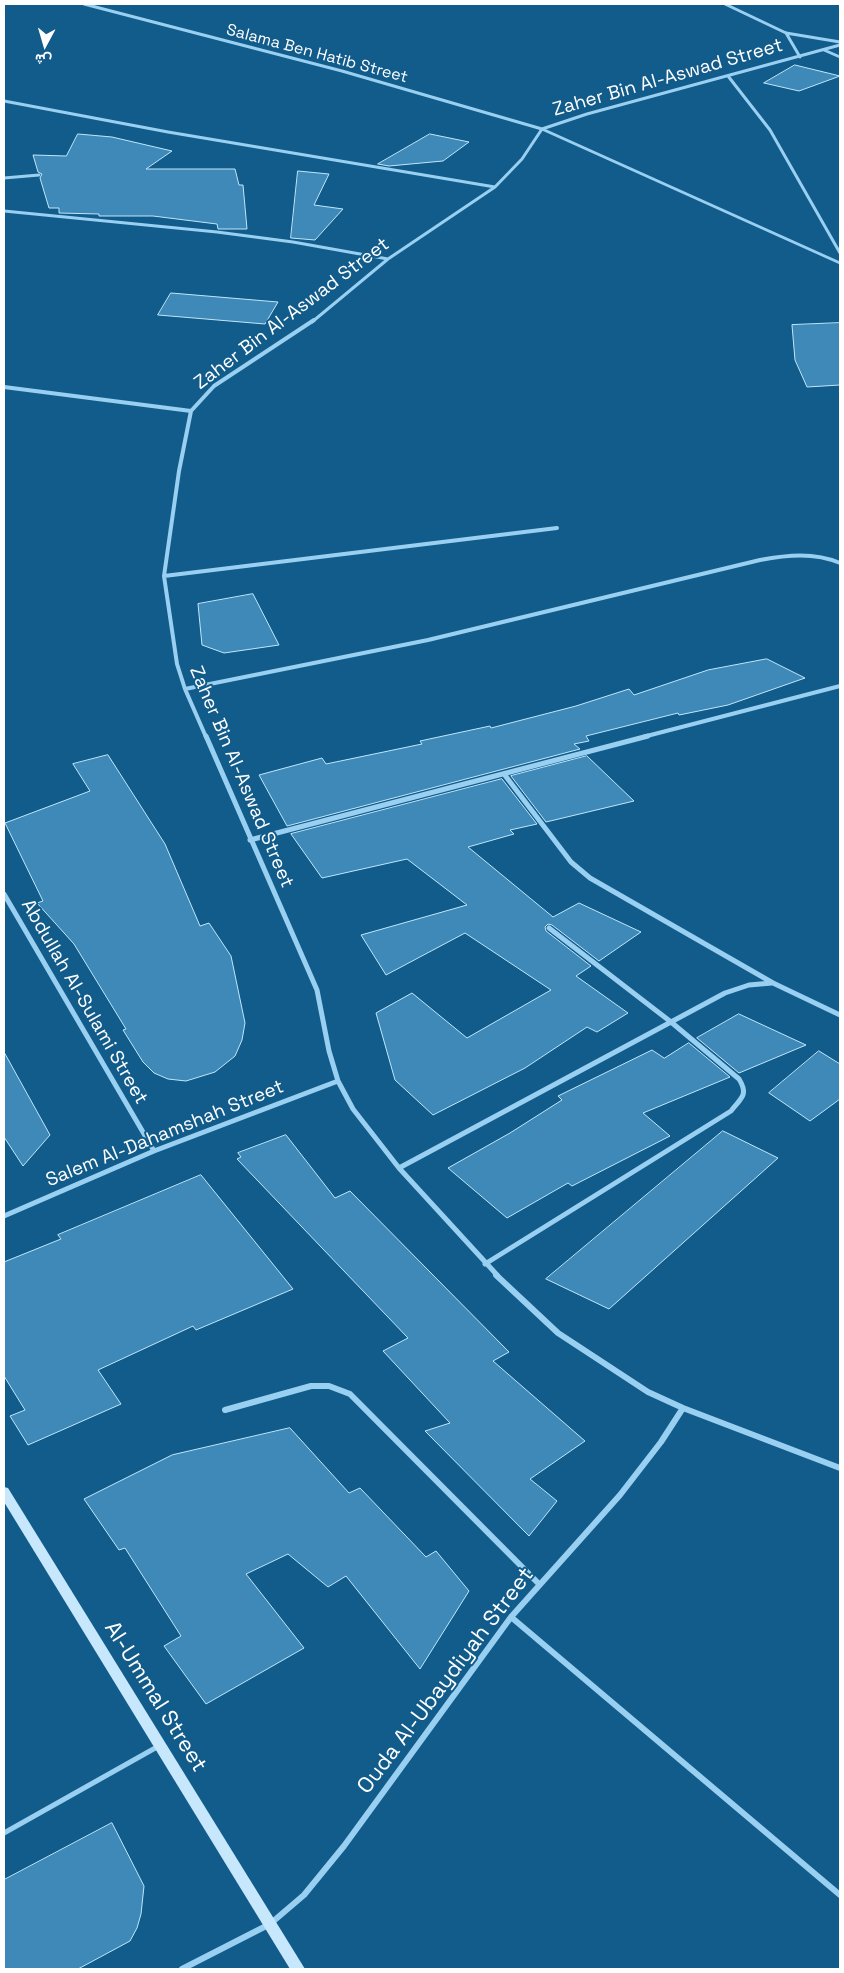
<!DOCTYPE html>
<meta charset="utf-8">
<style>
body{margin:0}
#map{position:relative;width:844px;height:1973px;overflow:hidden;background:#125c8b;font-family:"Space Grotesk",Vazirmatn,sans-serif}
canvas{display:block}
.frame{position:absolute;inset:0;border:5px solid #fff;pointer-events:none}
.north{position:absolute;left:20px;top:20px;width:50px;height:50px;-webkit-text-stroke:4px #125c8b;paint-order:stroke;rotate:186deg;font-size:14px;font-weight:700;line-height:20px;text-align:center;color:#fff}
.north::after{content:'';display:block;margin:auto;width:18px;height:22px;background:#fff;clip-path:polygon(50% 0,100% 100%,50% 72%,0 100%)}
</style>
<div id="map">
<canvas width="844" height="1973"></canvas>
<div class="frame"></div>
<div class="north">ش</div>
</div>
<script>
const ctx = document.querySelector('canvas').getContext('2d');
ctx.lineJoin = 'round';
function paint(path, color) { ctx.fillStyle = color; ctx.fill(path, 'evenodd'); }
function strokePath(path, color, width, dash) { ctx.strokeStyle = color; ctx.lineWidth = width; ctx.lineCap = dash ? 'butt' : 'round'; ctx.setLineDash(dash || []); ctx.stroke(path); }
function drawText(font, color, halo, rows, align = 'center') {
  ctx.font = font + ' "Space Grotesk",sans-serif'; ctx.lineWidth = 4; ctx.setLineDash([]); ctx.textBaseline = 'middle'; ctx.strokeStyle = halo; ctx.fillStyle = color; for (const [text, x, y, turn = 0] of rows) {
    ctx.save(); ctx.translate(x, y); ctx.rotate((+turn || 0) * Math.PI / 180); ctx.textAlign = isNaN(turn) ? turn : align; if (halo) ctx.strokeText(text, 0, 0); ctx.fillText(text, 0, 0); ctx.restore();
  }
}
const building = new Path2D(`
 M795,65L840,76L799,91L764,83Z
 M78,134L112,137L172,151L146,169H235L239,185H243L247,229H218L217,224L153,216H99V214L59,213V208H49L40,178L42,174L38,172L33,155L66,156Z
 M430,134L469,142L443,161L389,166L378,164Z
 M298,171L329,174L314,205L343,209L315,240L291,238Z
 M171,293L278,302L265,324L158,315Z
 M840,323V385L807,387L795,360L792,325Z
 M253,594L279,645L224,653L202,645L198,604Z
 M767,659L805,678L728,705L679,715L678,713L586,736L589,741L574,744L580,749L287,826L259,775L322,758L326,764L422,744L420,741L490,726L491,728L576,706L629,689L634,695L708,670Z
 M108,755L165,844L200,926L209,923L231,956L245,1023L242,1040L235,1056L215,1072L186,1081L168,1079L154,1073L143,1062L123,1030L126,1029L74,944L37,903L43,901L5,823L90,791L73,764Z
 M587,756L634,801L546,822L511,776Z
 M502,779L537,824L510,830L514,834L468,847L553,917L579,903L641,932L599,961L552,925L548,924L545,927L546,931L591,966L576,976L628,1013L597,1032L587,1027L525,1068L433,1115L395,1080L376,1013L412,993L467,1038L551,990L465,933L386,975L361,935L467,905L407,859L322,878L291,834Z
 M739,1014L806,1045L739,1073L697,1038Z
 M689,1043L730,1077L643,1113L670,1136L572,1186L568,1183L507,1218L448,1168L510,1133L562,1100L558,1096L652,1050L664,1058Z
 M819,1051L840,1064V1099L810,1121L769,1093Z
 M4,1052L50,1135L23,1166L4,1137Z
 M723,1131L778,1158L609,1309L546,1279Z
 M286,1135L335,1198L350,1191L509,1352L493,1361L585,1441L530,1479L557,1501L529,1536L425,1431L450,1423L383,1351L408,1338L237,1159L241,1157L238,1153Z
 M201,1175L293,1289L196,1330L193,1326L98,1370L121,1404L28,1445L10,1416L25,1410L4,1376V1262L61,1239L58,1235Z
 M290,1428L349,1493L360,1488L426,1557L436,1551L469,1591L420,1669L346,1576L328,1587L288,1554L246,1574L304,1648L206,1704L164,1646L181,1636L125,1548L119,1550L84,1499L172,1455Z
 M112,1823L144,1886L141,1914L137,1928L130,1941L78,1969H4V1880Z`);
const lane = new Path2D(`
 M4,1833L157,1747`);
const streetFar3 = new Path2D(`
 M84,4L342,71L542,129L840,263
 M725,4L786,33L840,42
 M786,33L800,57
 M824,50L840,57
 M728,76L770,130L840,253
 M4,101L168,132L495,187
 M4,178L39,175
 M4,211L217,232L293,242L388,259
 M312,322L388,259L495,187L522,159L542,129L587,114L840,45`);
const streetFar2 = new Path2D(`
 M4,387L191,411
 M164,576L557,528
 M185,689L428,640L760,560C787,555 814,552 840,563
 M206,737L185,689L177,664L164,576L179,471L191,411L214,386L314,320
 M643,737L840,686`);
const streetFar1 = new Path2D(`
 M206,736L317,990L329,1051L338,1081L353,1109L399,1168L498,1276
 M504,774L571,862L590,878L773,983L840,1015
 M250,840L648,736
 M4,894L154,1151
 M399,1168L725,993L749,985L772,983
 M4,1216L154,1151L338,1081
 M485,1264L731,1111C741,1098 749,1095 739,1079L671,1022L549,928`);
const street = new Path2D(`
 M496,1275L558,1333L648,1392L683,1408L840,1468
 M225,1410L311,1386H329L350,1394L539,1584
 M511,1617L840,1895
 M182,1969L270,1924L304,1895L344,1846L511,1617L620,1495L661,1442L683,1408`);
const secondary = new Path2D(`
 M4,1487L8,1488L305,1969H290L4,1502Z`);
const farStreetnames = [
 ["Salama Ben Hatib Street",317,54,15]
];
const streetNames = [
 ["Zaher Bin Al-Aswad Street",668,78,-16],
 ["Zaher Bin Al-Aswad Street",292,314,-37],
 ["Zaher Bin Al-Aswad Street",241,777,67],
 ["Abdullah Al-Sulami Street",84,1002,60],
 ["Salem Al-Dahamshah Street",165,1134,-22]
];
const nearStreetnames = [
 ["Ouda Al-Ubaydiyah Street",446,1681,-53],
 ["Al-Ummal Street",155,1697,58]
];
paint(building, '#3e89b7');
strokePath(building, '#c0e6fc', 1);
strokePath(lane, '#99d0f1', 5);
strokePath(streetFar3, '#99d0f1', 3);
strokePath(streetFar2, '#99d0f1', 4);
strokePath(streetFar1, '#99d0f1', 5);
strokePath(street, '#99d0f1', 6);
paint(secondary, '#c7e7fc');
drawText('16px', '#fff', '#125c8b', farStreetnames);
drawText('19px', '#fff', '#125c8b', streetNames);
drawText('22px', '#fff', '#125c8b', nearStreetnames);
</script>
